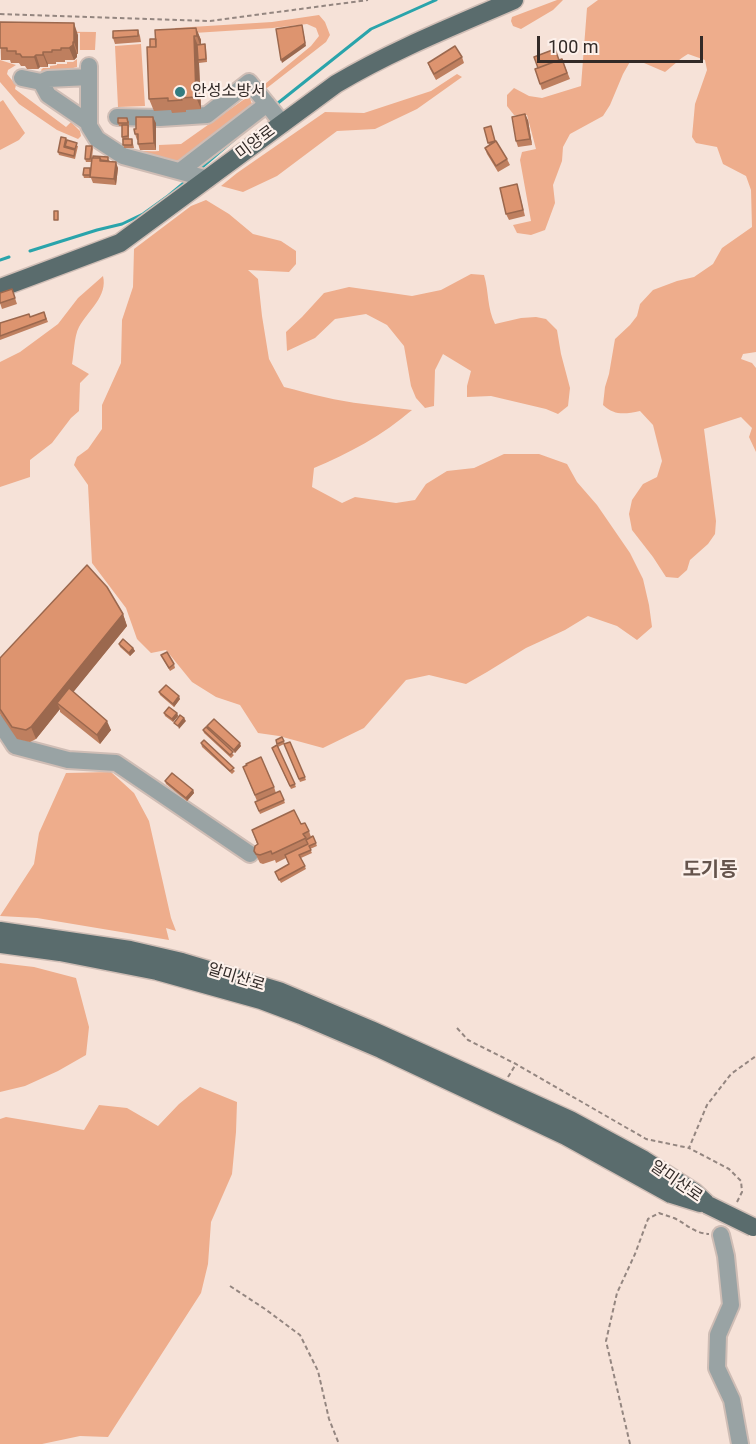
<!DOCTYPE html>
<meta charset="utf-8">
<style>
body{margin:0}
#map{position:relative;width:756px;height:1444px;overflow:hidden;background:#f6e2d8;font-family:Roboto,sans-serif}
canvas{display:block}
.scale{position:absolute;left:537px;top:36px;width:166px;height:27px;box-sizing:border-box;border:3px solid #322a27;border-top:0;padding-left:8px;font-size:18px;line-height:21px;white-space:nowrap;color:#322a27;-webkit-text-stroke:4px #fdf1eb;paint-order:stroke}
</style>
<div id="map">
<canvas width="756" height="1444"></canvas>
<div class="scale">100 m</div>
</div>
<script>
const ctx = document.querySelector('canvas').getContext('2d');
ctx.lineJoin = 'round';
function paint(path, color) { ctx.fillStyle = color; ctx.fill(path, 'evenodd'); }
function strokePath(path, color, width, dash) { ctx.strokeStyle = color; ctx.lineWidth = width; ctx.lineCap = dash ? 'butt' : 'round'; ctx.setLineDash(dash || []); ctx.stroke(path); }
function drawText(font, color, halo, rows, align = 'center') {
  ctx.font = font + ' Roboto,"Noto Sans KR",sans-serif'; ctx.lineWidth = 4.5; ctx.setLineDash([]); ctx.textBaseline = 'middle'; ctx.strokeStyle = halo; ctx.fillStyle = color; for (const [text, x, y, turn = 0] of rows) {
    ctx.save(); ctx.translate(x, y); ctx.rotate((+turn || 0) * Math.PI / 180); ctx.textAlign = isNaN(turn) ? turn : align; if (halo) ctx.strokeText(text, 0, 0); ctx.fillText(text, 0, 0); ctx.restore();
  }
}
const green = new Path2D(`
 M557,0H563L553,10L521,29L513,26L511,21L512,17Z
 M598,0H756V352L743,354L741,359L752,363L756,368V452L749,437L752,428L741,417L704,429L716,521L715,534L708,544L690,560L687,570L678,578L666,577L653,557L632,530L629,514L632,500L643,484L657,477L662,461L653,425L640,411C625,414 615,416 603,405L605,387L609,374L615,339L630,325L637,316L640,304L653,290L677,281L694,277L713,264L722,248L752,227L751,190L746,176L723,164L717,147L696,143L692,137L695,104L707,70L705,60L688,54C679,59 673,66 665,72L644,63L631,60L623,74L610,105L603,116L570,134L563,147L562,161L553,185L555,203L545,230L531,235L517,233L513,225L531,221L520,160L522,152L536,149L527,115H514L507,106V95L514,88L529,96L542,98L581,86L587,8Z
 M319,15L325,22L330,35L326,42L267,88H264L265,84L311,46L319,36L316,28L307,24L273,28L178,34L175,32V28L272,22Z
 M0,31L96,32L95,50H80V33H0Z
 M141,44L145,106L118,107L115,46Z
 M77,59V67L66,70L43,73L41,70L43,68H50V66L57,65V64H67V62H73Z
 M0,60L16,65L8,70L7,74L16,85L15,89L66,127L71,122L80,131L81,136L78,139L57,130L19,104L0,82Z
 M457,74L462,77L417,109L375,129L337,131L277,176L243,192L221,186L237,173L325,112L364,113L431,91Z
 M246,98H250L253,107L179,164L127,153L122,148C134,150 146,152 159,151V145L181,144Z
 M3,100L25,133L19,140L0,150V102Z
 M206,200L229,214L253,234L281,241L296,251V264L289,272L248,270L258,279L262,316L269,359L284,387C311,394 337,401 364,404C380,406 396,408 412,410C383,435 348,454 314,468L312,487L342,503L355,497L396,503L415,500L426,484L447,471L474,468L504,454H539L567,464L577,482L597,505L630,553L643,579L649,605L652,627L637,640L617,626L588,616L565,630L526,648L487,672L466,684L429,675L406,680L364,728L323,748L279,736L258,733L240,705L216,697L192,682L166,650L151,653L137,639L126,608L92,563L88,485L74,465L77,457L88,449L102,429V405L121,363L122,320L133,287L134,249L191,206Z
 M471,274L484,275C489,292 487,308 495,324L521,318L536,317L546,319L557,330L561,354L570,388L568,406L558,414L546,409L491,396L467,397V386L471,371L443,354L435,370L434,406L425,408L416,398L411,386L404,346L387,325L366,314L335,319L315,338L287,351L286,332L302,317L324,293L349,287L412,296L441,290Z
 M103,276C108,296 88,311 79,327C74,336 74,354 72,364L89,374L80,383L79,411L71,418L52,443L30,460V477L0,487V362L20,352L58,324L78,298Z
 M111,772L134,793L149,821L171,918L176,931L166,928L169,940L37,918L0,916L34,864L39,833L66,773Z
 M0,963L34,967L76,978L89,1027L86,1055L58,1071L25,1086L0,1092Z
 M200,1087L237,1102L236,1132L232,1174L211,1222L208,1264L201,1293L108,1437L80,1436L42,1444H0V1119L6,1117L84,1130L99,1105L127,1108L158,1126L179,1104Z`);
const stream = new Path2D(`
 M278,103L371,29L436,0
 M201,168L237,137
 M30,251L97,230L122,224L143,214L168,196L185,182
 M0,260L9,257`);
const path = new Path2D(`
 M0,14L210,21L368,0
 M457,1028L468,1040L516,1064L646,1139L689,1148
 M508,1077L516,1064
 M737,1202L742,1192L741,1181L729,1169L689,1148L707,1105L731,1074L756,1056
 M230,1286L265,1309L300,1335L318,1371L329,1419L339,1444
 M630,1444L606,1341L617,1293L635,1254L648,1219L659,1213C664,1215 669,1216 674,1218C687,1224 693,1233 709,1234`);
const minor = new Path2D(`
 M89,66V126L97,139L123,156L208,179
 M22,78L41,82L48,79L89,77
 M41,82L48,95L89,123
 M117,117L160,118L207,115L249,82L283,124
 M180,171L267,104
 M0,723L15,746L68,760L116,763L250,854
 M721,1235L726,1256L731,1305L718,1335L717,1368L732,1400L740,1444`);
const major = new Path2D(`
 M0,288L120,243L336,84C393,50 454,26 514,0
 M0,931L130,950L182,962L279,991L371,1030L570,1120L644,1160L694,1192L708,1205
 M0,944L60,952L157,971L261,1000L301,1015L381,1049L566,1136L671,1194L700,1203`);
const majorBridge = new Path2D(`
 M708,1205L753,1227`);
const wall = new Path2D(`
 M0,22L78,35V54H77V57L74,60H65V62H56V64H48V67H40L38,69H27L25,66H21L19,63H11L10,60H1Z
 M196,28L201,40V45L205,44L206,48L207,62L199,63L201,109L186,110V112L172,113L171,110L154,111L149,99L150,47L156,39L170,29Z
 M138,30L140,36L141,42L115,44L113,38Z
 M462,57L464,63L436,80L430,69L428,63Z
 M562,59L570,79L542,90L535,69Z
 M528,120L532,145L518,147L516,141Z
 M129,121V139H132L134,148H124L122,137V126H119L118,123Z
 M156,123V150H140L138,144V140H137L135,134Z
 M484,128L496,141L507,159L510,165L498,172L487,154L485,148L489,145Z
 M66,138L67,141L78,146L75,159L59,155L58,152Z
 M92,146L93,149L92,158L110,160L109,161L118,168L116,185L93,183L91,178H84L83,175L91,170V162H86L85,159Z
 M517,184L525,216L509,220L506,214Z
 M12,289L17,304L2,309L0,303Z
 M44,312L48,322L0,340V323L30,317Z
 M123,614L127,626L73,692L111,730L100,744L60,712V709L36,739L30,742L17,739L0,714V658Z
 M119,644L133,648L135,651L130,656L120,647Z
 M161,655L174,664L175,668L170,671Z
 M159,692L180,699L174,707L160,695Z
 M164,713H177L178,716L173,722L165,716Z
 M207,726L241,746L235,753L208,729Z
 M203,730L234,755L231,758L204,733Z
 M282,737L285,744L290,742L306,780L300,782L284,744L278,747L296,787L291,789L272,748L278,746L276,740Z
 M201,743L235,771L232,774L202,747Z
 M243,767L274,787L276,793L280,791L285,803L260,814L255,802L257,801Z
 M165,781L193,790L194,793L187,801L166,784Z
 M301,824L309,831L311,837L313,836L317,846L310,849L312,853L301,858L306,869L281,883L275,872L289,865L286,858L276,863L275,860L263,864L260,863L254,851L257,844L252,830Z`);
const shadedWall = new Path2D(`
 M74,23L78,35V54L74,42Z
 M302,25L306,46L282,63L281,60Z
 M196,28L201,40V48L197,36Z
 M194,36L199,48L198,60L199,63L201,109L196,97Z
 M73,42L77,54V57L74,60L69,48Z
 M43,52L48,64V67L43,55Z
 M36,55L40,67L38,69L34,57Z
 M525,114L528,120L532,145L530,139Z
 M153,117L156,123V150L154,143Z
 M116,162L118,168L116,185L114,179Z
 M123,614L127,626L62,706L57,703L60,709L36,739L31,727Z
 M133,648L135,651L130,656L129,653Z
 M179,696L180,699L174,707L173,704Z
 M177,713L178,716L173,722L172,719Z
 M184,718L186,721L179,729L178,726Z
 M107,721L111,730L100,744L97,735Z
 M240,743L241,746L235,753L234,750Z
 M193,790L194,793L187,801L186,798Z`);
const building = new Path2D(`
 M0,22L74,23V42H73V45L69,48H61V50H52V52H43V55H36L34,57H22L20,54H16V51H7V48H0Z
 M302,25L305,43L281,60L276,29Z
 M196,28L197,36H194L196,97L181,98L182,100L168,101V98L149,99L147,47H156L155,30Z
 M138,30V36L113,38V31Z
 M150,39H156V47H150Z
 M205,44L206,59L198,60L197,45Z
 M455,46L462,57L434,74L428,63Z
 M555,49L559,60L538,68L534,57Z
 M562,59L567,73L540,84L535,69Z
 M525,114L530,139L516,141L512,117Z
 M136,117H153L154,143L138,144V134H135L134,129H136Z
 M118,118H127L128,123H118Z
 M122,125H128V136L122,137Z
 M491,126L495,141L488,143L484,128Z
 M61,137L66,138L64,147L75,150L74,156L58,152Z
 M123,139H132V145H123Z
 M67,140L77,143L75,149L65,146Z
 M496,141L507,159L496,166L485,148Z
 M86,146H92L90,159H85Z
 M93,156L108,157V161L101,160L100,158H93Z
 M92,158H100V161L116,162L114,179L90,177Z
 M84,168H90V175H83Z
 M517,184L523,210L506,214L500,188Z
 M54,211H58V220H54Z
 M12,289L15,298L0,303V293Z
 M44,312L46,319L0,336V323L29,314L30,317Z
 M87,565L107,587L123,614L31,727L26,730L12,727L0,709V658Z
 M123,639L133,648L129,653L119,644Z
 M167,652L174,664L169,668L161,655Z
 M166,685L179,696L173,704L159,692Z
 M69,688L107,721L97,735L57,703Z
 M169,707L177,713L172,719L164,713Z
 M180,715L184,718L178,726L174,723Z
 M214,719L240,743L234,750L207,726Z
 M206,727L233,752L230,755L203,730Z
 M282,737L284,741L277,744L276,740Z
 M204,740L234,768L230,771L201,743Z
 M290,742L305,777L299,779L284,744Z
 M277,745L295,784L290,786L272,748Z
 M261,757L274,787L255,795L243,767L247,765L246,764Z
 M172,773L193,790L186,798L165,781Z
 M280,791L284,800L259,811L255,802Z
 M294,810L301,824L305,823L309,831L303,834L306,838L272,854L271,851L260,855L256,854L254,851L255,846L258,844L252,830Z
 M313,836L316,843L309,846L311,850L299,855L305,866L279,880L275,872L289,864L285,855L308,844L306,840Z`);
const markers = [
 [180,92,6,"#337c80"]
];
const poiNames = [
 ["안성소방서",192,92]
];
const streetNames = [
 ["미양로",256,143,-37],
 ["알미산로",236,978,17],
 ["알미산로",676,1182,35]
];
const quarterNames = [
 ["도기동",710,871]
];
paint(green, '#eead8c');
strokePath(stream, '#2aa4ab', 3);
strokePath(minor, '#cfbdb5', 20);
strokePath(major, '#cfbdb5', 21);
strokePath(path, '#948680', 2, [4.5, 3]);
strokePath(minor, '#99a3a4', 16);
strokePath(major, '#5a6c6d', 18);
strokePath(majorBridge, '#cfbdb5', 21, []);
strokePath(majorBridge, '#5a6c6d', 18);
paint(wall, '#be7f5f');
paint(shadedWall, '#9b684e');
paint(building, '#dd946f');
strokePath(building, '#9b684e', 1.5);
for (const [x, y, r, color] of markers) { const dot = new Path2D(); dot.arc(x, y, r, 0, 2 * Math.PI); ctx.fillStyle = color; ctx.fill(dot); strokePath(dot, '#fdf1eb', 2); }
drawText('16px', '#322a27', '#fdf1eb', poiNames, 'left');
drawText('16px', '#322a27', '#fdf1eb', streetNames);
drawText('bold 20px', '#65544c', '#fdf1eb', quarterNames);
</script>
